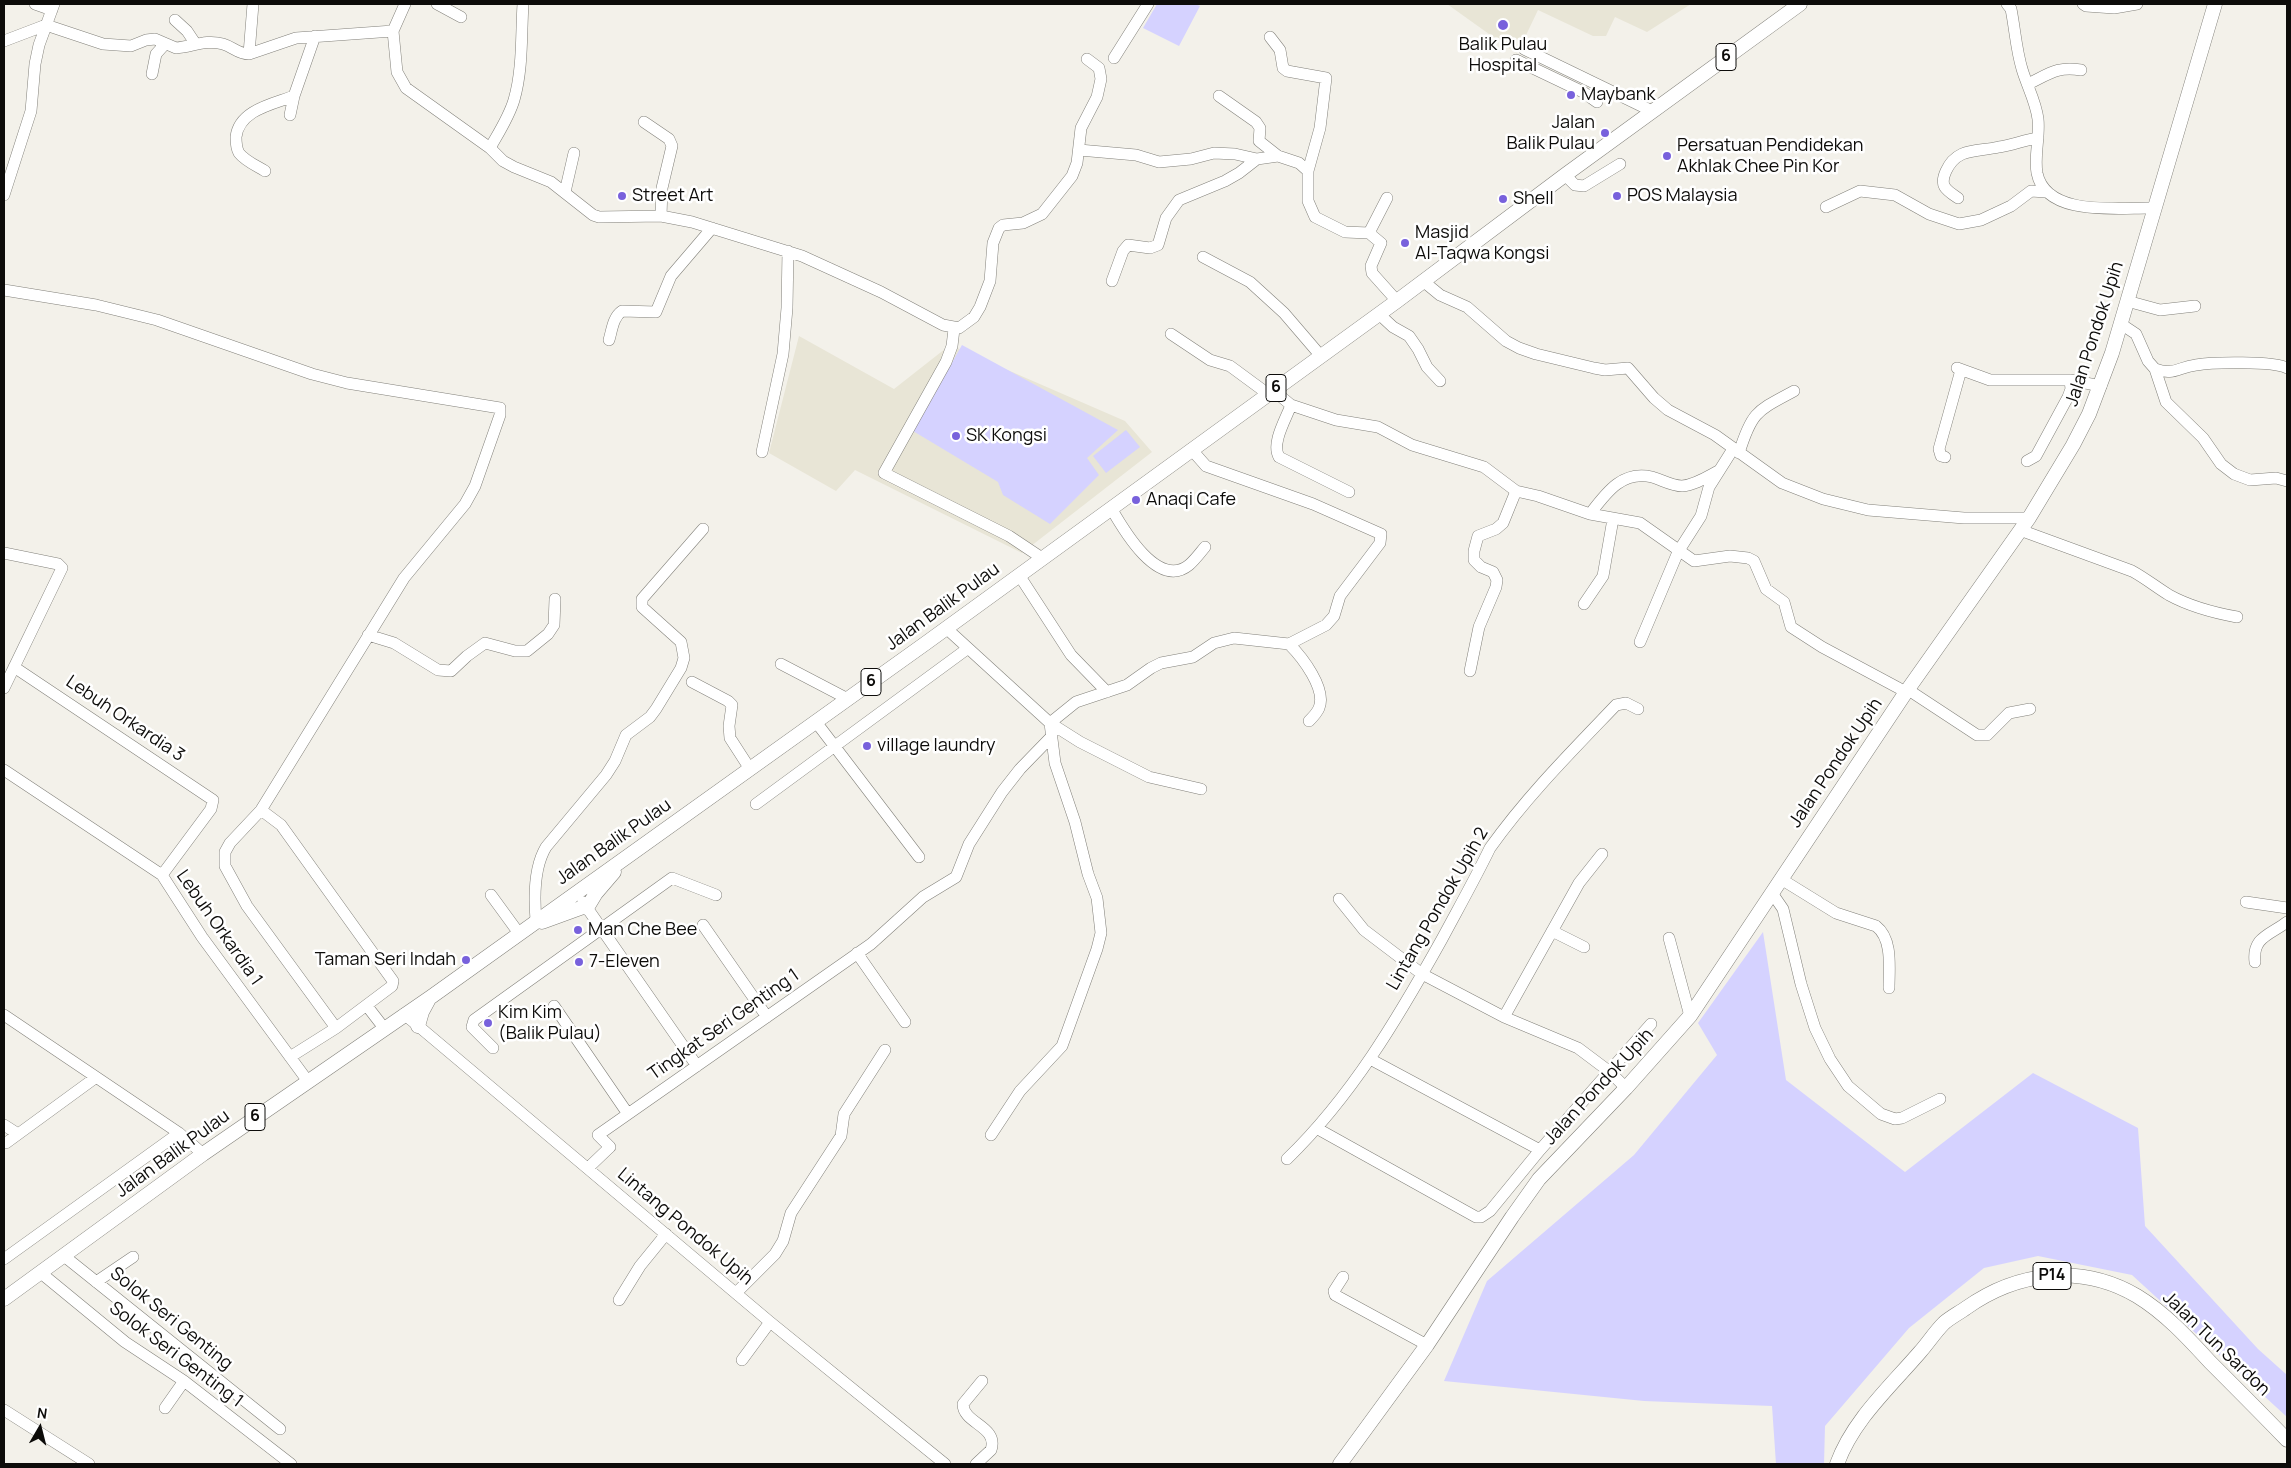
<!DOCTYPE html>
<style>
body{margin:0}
#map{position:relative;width:2291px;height:1468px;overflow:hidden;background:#f3f1ea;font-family:Manrope,sans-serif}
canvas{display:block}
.frame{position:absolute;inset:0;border:5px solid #0d0c0a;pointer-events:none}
.north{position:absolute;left:15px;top:1403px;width:50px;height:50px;-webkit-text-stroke:4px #fff;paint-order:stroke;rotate:8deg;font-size:14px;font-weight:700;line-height:20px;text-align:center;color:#0d0c0a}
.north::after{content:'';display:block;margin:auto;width:18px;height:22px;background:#0d0c0a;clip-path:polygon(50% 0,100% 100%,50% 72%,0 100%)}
</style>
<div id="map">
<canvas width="2291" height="1468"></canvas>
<div class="frame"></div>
<div class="north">N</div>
</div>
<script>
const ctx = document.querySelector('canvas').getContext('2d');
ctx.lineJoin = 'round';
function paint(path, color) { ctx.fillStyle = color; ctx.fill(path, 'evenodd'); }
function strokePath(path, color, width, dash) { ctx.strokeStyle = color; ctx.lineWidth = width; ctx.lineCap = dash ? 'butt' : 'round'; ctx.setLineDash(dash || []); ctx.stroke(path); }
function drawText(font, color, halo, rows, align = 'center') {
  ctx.font = font + ' Manrope,sans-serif'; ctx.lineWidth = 5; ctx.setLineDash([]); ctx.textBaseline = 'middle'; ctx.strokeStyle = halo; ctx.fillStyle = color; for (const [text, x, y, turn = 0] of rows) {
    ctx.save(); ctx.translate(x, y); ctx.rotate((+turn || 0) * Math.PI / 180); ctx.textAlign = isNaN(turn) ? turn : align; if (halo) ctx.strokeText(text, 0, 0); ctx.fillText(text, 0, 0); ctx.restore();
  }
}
const built = new Path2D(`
 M1447,4H1691L1647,32L1615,17L1606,36H1593L1538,10L1517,54Z
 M799,336L894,389L950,345L1125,421L1152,452L1022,553L855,470L836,491L769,453Z`);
const green = new Path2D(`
 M1157,4H1195L1200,6L1179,46L1143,28Z
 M962,345L1118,430L1087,458L1099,475L1050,524L1003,495L998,482L913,431Z
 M1126,430L1140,447L1106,473L1093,456Z
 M1763,932L1786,1080L1905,1172L2033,1073L2138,1128L2145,1226L2258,1349L2287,1375V1417L2132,1275L2038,1256L1984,1268L1909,1328L1825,1426L1824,1464H1776L1772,1406L1644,1401L1444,1381L1487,1281L1634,1155L1717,1055L1698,1023Z`);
const minor = new Path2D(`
 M35,4L52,10
 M405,4L393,31L397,72L406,88L490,148L503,161L514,167L551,182L593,215L599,217L661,216L692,222L802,256L881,292L943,325L959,328L974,317L980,307L990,281L993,243L999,228L1003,225L1023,223L1042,214L1072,176L1077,163L1081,128L1097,97L1101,79L1099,68L1087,59
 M437,4L461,17
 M2007,4L2011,9C2015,29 2016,49 2022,69C2027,86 2036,102 2038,119C2040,137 2034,155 2037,173C2046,218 2120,207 2154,208
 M2083,4L2086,6L2114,8L2137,4
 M175,20L187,31L195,43
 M1270,37L1280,50L1283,68L1287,71L1326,78L1320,128L1308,171
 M4,41L46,25L103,44L131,46L146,40L155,39L176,48C192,47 206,39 223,44C233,47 238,54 249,54L296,38L393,31
 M1524,49L1652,111
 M249,54L253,4
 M1114,58L1148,4
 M1516,60L1583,92L1597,102
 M152,74L156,54L165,44
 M2028,84C2049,74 2057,66 2081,70
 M1219,96L1256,122L1260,128L1259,141L1278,156
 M290,115L294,96L315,36
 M644,122L669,139L672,146L662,188L661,216
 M490,148C499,132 509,117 514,100C523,69 521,35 523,4
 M1079,150L1136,155L1159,162L1191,159L1214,153L1235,154L1257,159L1278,156L1299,163L1308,171V201L1315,217L1345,232L1369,233L1381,243L1371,266L1372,273L1397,301
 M265,171C257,166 245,161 239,153C236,148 236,143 236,137C239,110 273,104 294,96
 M1565,175L1575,185L1584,186L1620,164
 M565,192L574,153
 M4,195L31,111L35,64L39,45L54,4
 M1958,198C1946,190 1939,186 1946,171C1957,147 1977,152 1999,147C2013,145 2024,140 2038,138
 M1826,207L1860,191L1895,195L1929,214L1959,224L1981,220L2011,206L2031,191L2046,192
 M1369,233L1387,198
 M1203,257L1250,282L1284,313L1320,355
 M1112,281L1123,251L1128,245L1150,248L1158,245L1166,218L1179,200L1225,181L1239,173L1257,159
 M1423,281L1440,295L1467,307L1506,341L1519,348L1536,354L1594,368L1605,370L1628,368L1654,398L1668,410L1715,435L1782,483L1823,499L1868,510L1964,518H2029
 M4,290L96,305L157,320L312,374L347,383L500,408V415L475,486L465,504L404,578L261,810L230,843L225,852V866L247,906L336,1028
 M2127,301L2160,310L2195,306
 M1379,314L1393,327L1409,336L1418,349L1427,367L1440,381
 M2121,324L2136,334L2148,361L2155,369L2166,402L2203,438L2221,464L2234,474L2250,480L2276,478L2287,481
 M954,329L952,346L946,362L884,473L1009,536L1042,558
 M1171,334L1210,360L1230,366L1268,394
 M609,340C612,330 613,317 622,311L656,312L671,276L712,228
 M1957,368L1990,380H2070L2101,386
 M2155,369C2174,376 2178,367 2196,365C2212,362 2274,361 2287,368
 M1273,390L1291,405L1336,420L1378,427L1412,445L1484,467L1516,491L1538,496L1590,514L1640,523L1694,561L1730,556L1748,558L1754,561L1766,589L1784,602L1791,627L1822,647L1906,692
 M1291,405C1286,419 1271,443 1279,457L1349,492
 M1191,449L1206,466L1313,504L1381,534L1380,543L1346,588L1340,596L1334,616L1326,625L1289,644L1234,638L1214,643L1193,657L1161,663L1151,668L1127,685L1076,702L1050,723L1080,742L1149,777L1201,789
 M762,452L783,354L787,308L788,251
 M1739,453C1752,411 1757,411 1794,391
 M1945,457L1941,456L1939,449L1961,370
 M2027,461L2036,456L2068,397L2071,389L2070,380
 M1111,508C1123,529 1158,590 1189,565C1195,560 1200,553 1205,547
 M1590,514C1606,493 1622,470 1652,477C1662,480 1672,486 1682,486C1695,485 1707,477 1718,471
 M2020,530L2132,571C2145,578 2156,587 2169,595C2189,606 2215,613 2237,617
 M4,553L58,564L62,568L4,688
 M1019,575L1071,655L1107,692
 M1584,604L1603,576L1613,519
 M946,628L1050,723L1055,763L1075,822L1088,874L1097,898L1101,933L1097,949L1062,1046L1020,1091L991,1135
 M368,635L394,643L438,670L451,671L467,656L485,643L515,651H527L548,634L554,625L555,599
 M1640,642L1678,552L1701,516L1709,487L1733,449
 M1289,644C1302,657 1327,689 1319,708C1317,713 1313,717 1309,721
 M781,664L848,699
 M14,667L213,800L211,809L162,875
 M1470,671L1479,627L1496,587L1497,580L1493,572L1481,567L1474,560V551L1478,536L1496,529L1503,523L1516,491
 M692,682L728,701L732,705L729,726L730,738L750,769
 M1907,689L1977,735H1987L2009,713L2030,709
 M816,722L919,857
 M4,770L162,875L202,937L307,1080
 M756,804L967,649
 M261,810L281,825L393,981L392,986L336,1028L290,1057
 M1781,879L1836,913L1876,926C1893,939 1889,968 1889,988
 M1772,893L1783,909L1801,984L1815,1028L1830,1059L1848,1086L1881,1114L1895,1119L1902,1118L1940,1099
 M491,895L518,932
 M1339,899L1364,930L1422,974L1504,1017L1578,1048L1610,1072L1626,1088
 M583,902L697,1066
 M2246,902L2287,908
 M536,920C534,897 534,867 546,847L606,775L615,761L626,735L650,717L656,709L681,668L684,658L681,642L642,607V599L703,529
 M703,925L767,1017
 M1552,931L1584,947
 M1669,938L1690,1016
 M857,953L905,1022
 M2255,962C2252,937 2270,935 2287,922
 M367,1006L384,1028
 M554,1006L628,1114
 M404,1014L770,1322L945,1464
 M4,1015L179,1133L203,1154
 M1504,1017L1579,883L1602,854
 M493,1048L472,1027L474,1020L672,878L716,895
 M1370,1059L1540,1150
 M4,1125L18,1134
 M1318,1129L1476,1217H1481L1490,1211L1540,1150L1651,1024
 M6,1143L95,1078
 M1287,1159C1352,1096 1398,1018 1442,939C1458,909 1475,879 1490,848C1527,796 1572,751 1616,705L1626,703L1638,709
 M588,1168L610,1147L598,1135L871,944L923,897L956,877L969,844L1002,792L1020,769L1052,736
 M64,1256L280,1429
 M4,1259L179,1133
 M41,1273L125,1342L184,1381L291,1464
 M1343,1277L1334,1291L1335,1295L1427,1345
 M96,1282L133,1257
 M736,1293L775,1254L783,1241L791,1213L841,1136L844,1114L885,1050
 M619,1300L640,1266L666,1234
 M742,1360L770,1322
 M165,1408L184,1381
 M4,1410L89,1464
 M976,1464L991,1450C999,1426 963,1424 963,1404L982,1381`);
const major = new Path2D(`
 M587,908L596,893L614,872
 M542,922L586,906
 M418,1026L422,1012L429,999
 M4,1299L203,1154L431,997L926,643L1397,301L1565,175L1800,4
 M1340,1464L1427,1345L1512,1217L1539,1179L1626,1088L1690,1016L1906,692L2029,518L2073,445L2089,414L2112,353L2215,4
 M1837,1464C1853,1420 1890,1387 1920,1352C1928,1343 1935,1332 1944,1323C1951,1317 1959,1313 1966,1308C2017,1272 2081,1263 2137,1296C2165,1313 2188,1338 2210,1362C2236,1388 2262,1414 2287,1440`);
const markers = [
 [1503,25,6,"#7861dc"],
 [1571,95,5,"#7861dc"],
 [1605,133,5,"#7861dc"],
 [1667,156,5,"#7861dc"],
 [622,196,5,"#7861dc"],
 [1617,196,5,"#7861dc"],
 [1503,199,5,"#7861dc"],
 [1405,243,5,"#7861dc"],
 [956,436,5,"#7861dc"],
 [1136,500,5,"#7861dc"],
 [867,746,5,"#7861dc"],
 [578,930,5,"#7861dc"],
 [466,960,5,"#7861dc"],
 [579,962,5,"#7861dc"],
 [488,1023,5,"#7861dc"]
];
const shields = [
 [1726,57,20],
 [1276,388,20],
 [871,682,20],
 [255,1117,20],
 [2052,1276,38]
];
const shieldNames = [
 ["6",1726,57],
 ["6",1276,388],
 ["6",871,682],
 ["6",255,1117],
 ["P14",2052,1276]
];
const poiNames = [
 ["Balik Pulau",1503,45,"center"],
 ["Hospital",1503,66,"center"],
 ["Maybank",1581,95],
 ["Jalan",1595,123,"right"],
 ["Balik Pulau",1595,144,"right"],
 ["Persatuan Pendidekan",1677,146],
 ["Akhlak Chee Pin Kor",1677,167],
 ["Street Art",632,196],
 ["POS Malaysia",1627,196],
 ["Shell",1513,199],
 ["Masjid",1415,233],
 ["Al-Taqwa Kongsi",1415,254],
 ["SK Kongsi",966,436],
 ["Anaqi Cafe",1146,500],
 ["village laundry",877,746],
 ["Man Che Bee",588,930],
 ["Taman Seri Indah",456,960,"right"],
 ["7-Eleven",589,962],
 ["Kim Kim",498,1013],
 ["(Balik Pulau)",498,1034]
];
const streetNames = [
 ["Jalan Pondok Upih",2095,334,-72],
 ["Jalan Balik Pulau",943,607,-36],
 ["Lebuh Orkardia 3",125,719,34],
 ["Jalan Pondok Upih",1836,763,-56],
 ["Jalan Balik Pulau",614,842,-35],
 ["Lintang Pondok Upih 2",1438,909,-60],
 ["Lebuh Orkardia 1",219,928,55],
 ["Tingkat Seri Genting 1",724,1025,-35],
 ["Jalan Pondok Upih",1599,1087,-47],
 ["Jalan Balik Pulau",173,1154,-36],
 ["Lintang Pondok Upih",685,1227,40],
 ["Solok Seri Genting",171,1319,39],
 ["Jalan Tun Sardon",2216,1344,44],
 ["Solok Seri Genting 1",176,1355,37]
];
paint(built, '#e8e5d6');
paint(green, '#d5d2ff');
strokePath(minor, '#82807a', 12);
strokePath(major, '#82807a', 15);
strokePath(minor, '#fff', 11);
strokePath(major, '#fff', 14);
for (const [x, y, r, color] of markers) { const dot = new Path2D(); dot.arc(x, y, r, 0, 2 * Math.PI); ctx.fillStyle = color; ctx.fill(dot); strokePath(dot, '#fff', 2); }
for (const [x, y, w] of shields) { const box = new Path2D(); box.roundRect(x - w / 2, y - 13.5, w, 27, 4); ctx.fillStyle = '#fff'; ctx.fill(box); strokePath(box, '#0d0c0a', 1); }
drawText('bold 16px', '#0d0c0a', null, shieldNames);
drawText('18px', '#0d0c0a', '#fff', poiNames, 'left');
drawText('18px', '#0d0c0a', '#fff', streetNames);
</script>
